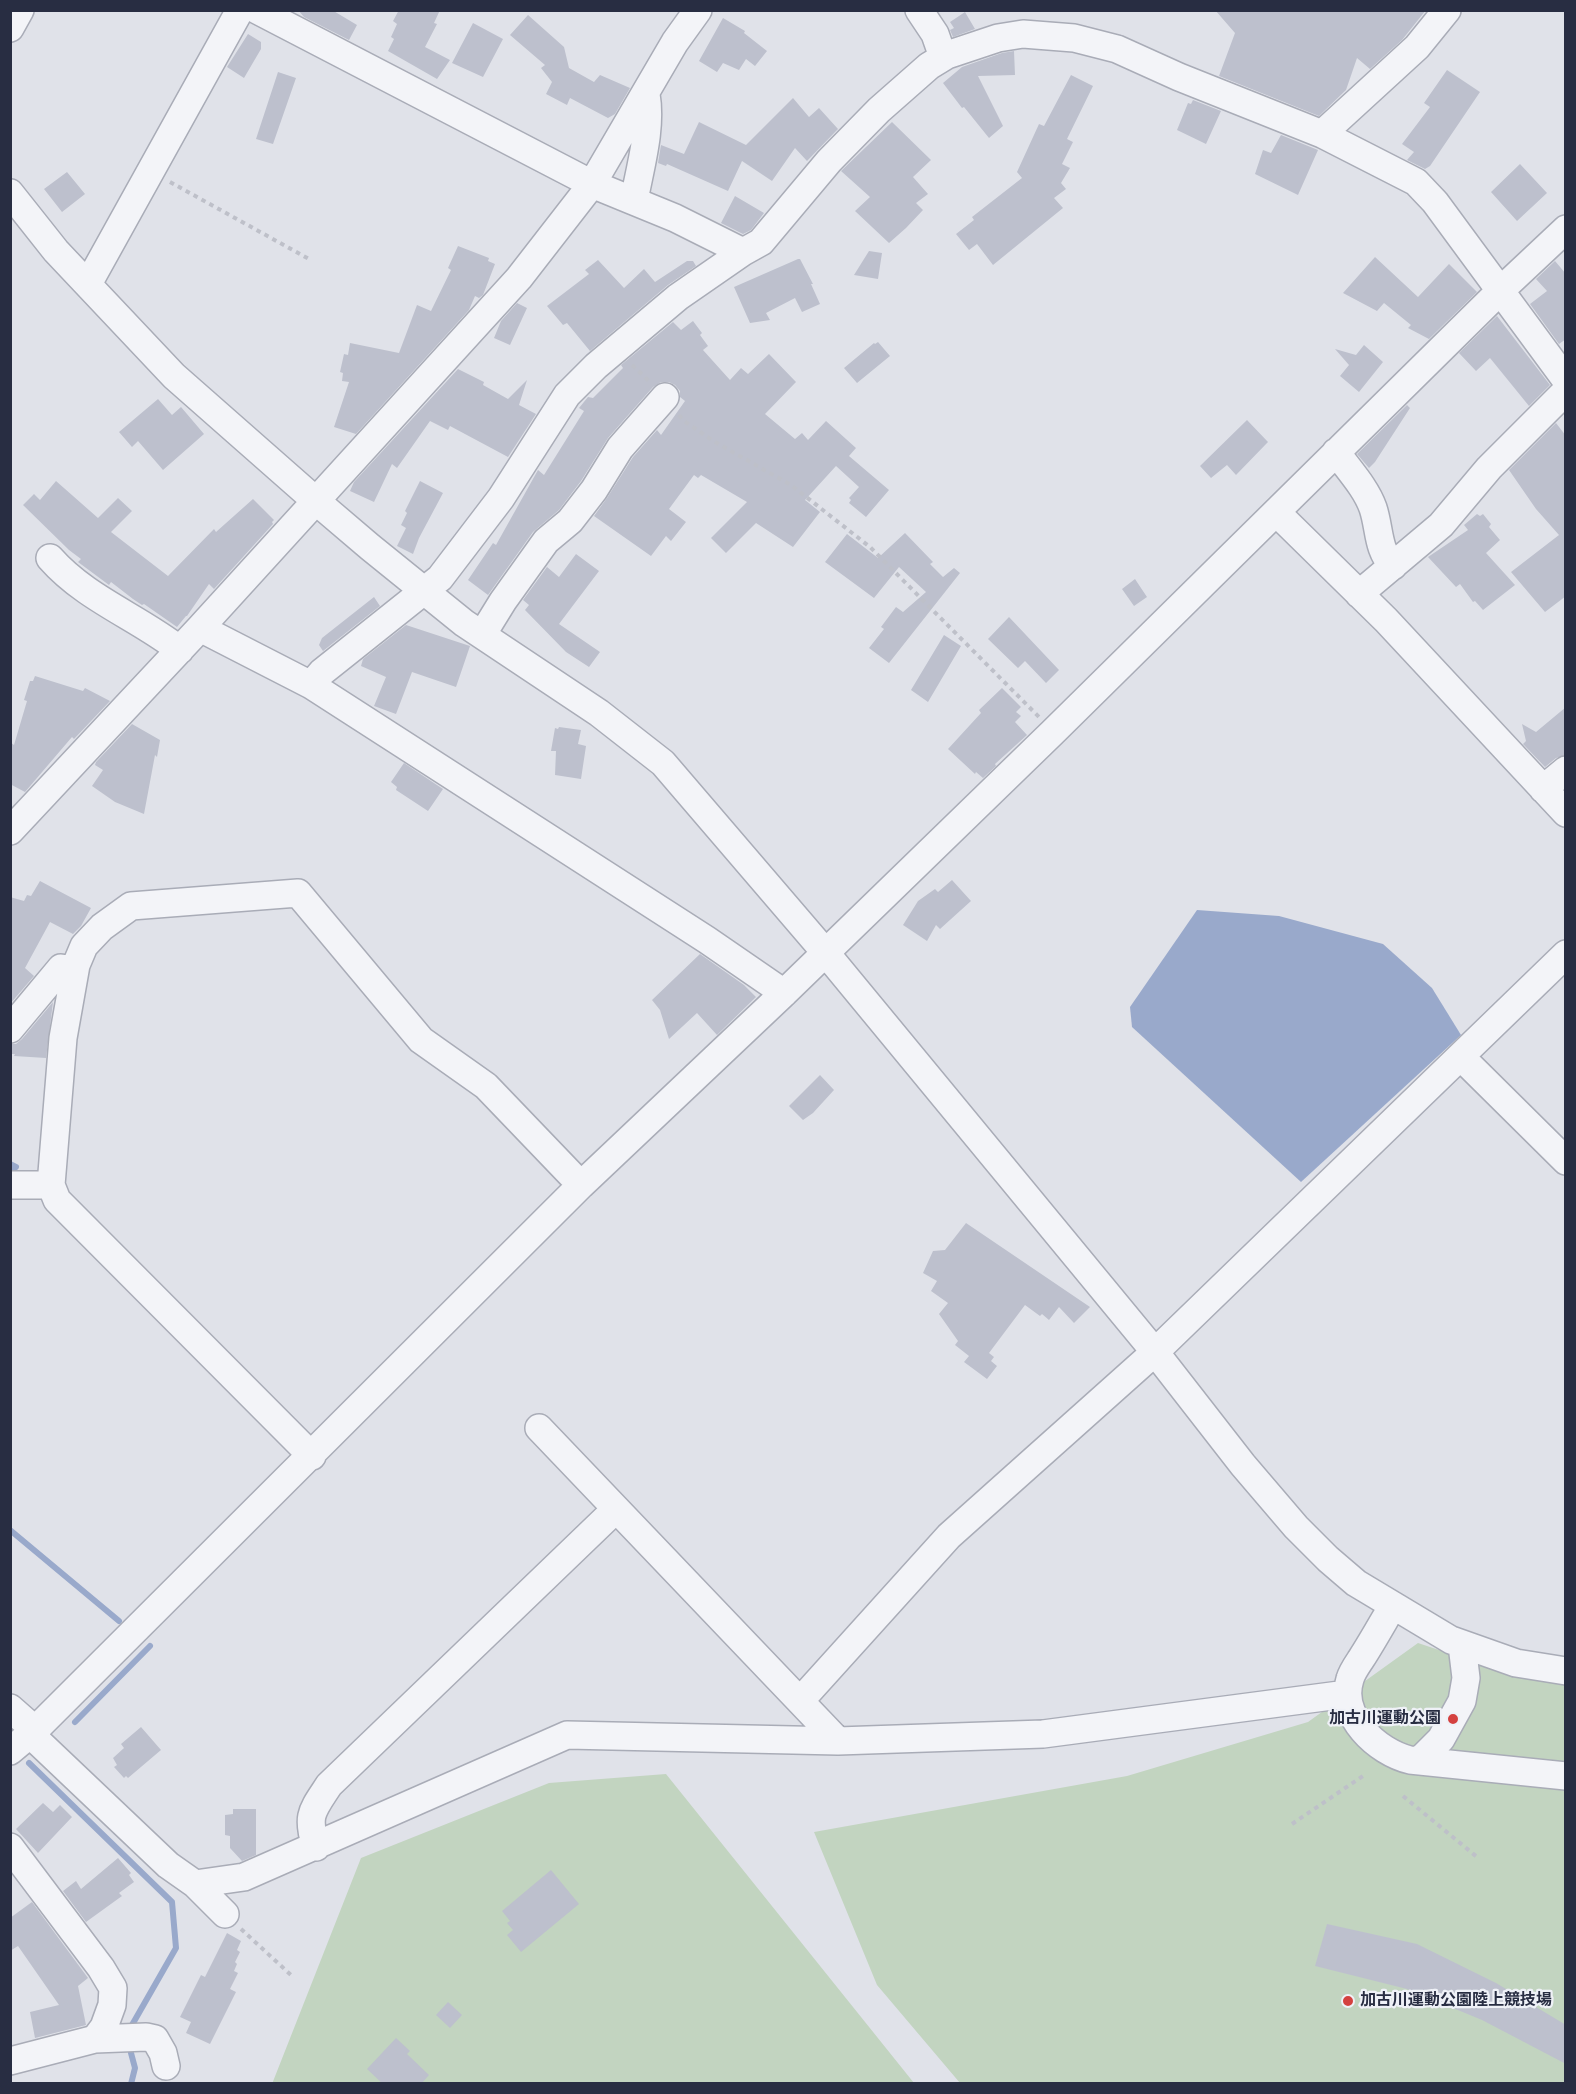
<!DOCTYPE html>
<meta charset="utf-8">
<style>
body{margin:0}
#map{position:relative;width:1576px;height:2094px;overflow:hidden;background:#e0e2e9;font-family:Poppins,sans-serif}
canvas{display:block}
.frame{position:absolute;inset:0;border:12px solid #282d42;pointer-events:none}
</style>
<div id="map">
<canvas width="1576" height="2094"></canvas>
<div class="frame"></div>
</div>
<script>
const ctx = document.querySelector('canvas').getContext('2d');
ctx.lineJoin = 'round';
function paint(path, color) { ctx.fillStyle = color; ctx.fill(path, 'evenodd'); }
function strokePath(path, color, width, dash) { ctx.strokeStyle = color; ctx.lineWidth = width; ctx.lineCap = dash ? 'butt' : 'round'; ctx.setLineDash(dash || []); ctx.stroke(path); }
function drawText(font, color, halo, rows, align = 'center') {
  ctx.font = font + ' Poppins,"Noto Sans JP",sans-serif'; ctx.lineWidth = 4.5; ctx.setLineDash([]); ctx.textBaseline = 'middle'; ctx.strokeStyle = halo; ctx.fillStyle = color; for (const [text, x, y, turn = 0] of rows) {
    ctx.save(); ctx.translate(x, y); ctx.rotate((+turn || 0) * Math.PI / 180); ctx.textAlign = isNaN(turn) ? turn : align; if (halo) ctx.strokeText(text, 0, 0); ctx.fillText(text, 0, 0); ctx.restore();
  }
}
const green = new Path2D(`
 M1418,1643L1490,1667L1565,1682V2083H960L877,1985L814,1832L1127,1776L1308,1722Z
 M666,1774L914,2083L272,2084L361,1858L549,1783Z`);
const water = new Path2D(`
 M1197,910L1279,916L1383,944L1432,988L1461,1035L1301,1182L1132,1027L1130,1007Z`);
const stream = new Path2D(`
 M10,1164L16,1167L10,1172
 M10,1530L119,1621
 M75,1722L150,1646
 M29,1763L172,1902L176,1948L132,2025
 M131,2084L135,2068L131,2053`);
const building = new Path2D(`
 M298,10H332L357,25L349,40L304,17Z
 M399,10H440L434,23L437,24L425,47L450,60L437,79L388,51L394,39L391,37L397,24L393,21Z
 M1215,10H1426L1402,40L1370,69L1357,58L1346,90L1319,116L1219,76L1235,33Z
 M965,12L975,29L953,37L950,30L954,28L950,22Z
 M528,15L564,47L569,68L594,82L600,75L630,88L615,114L608,118L570,98L567,105L546,94L552,82L541,68L545,65L510,35Z
 M723,18L745,31L744,33L767,51L755,66L746,59L739,70L723,63L717,72L699,61Z
 M473,23L503,39L483,77L452,63Z
 M248,34L261,42V49L244,78L227,67Z
 M1014,51L1015,75L978,76L1003,126L989,138L964,107L962,108L943,83L962,67L1002,53Z
 M1447,70L1480,92L1430,166L1425,169L1407,160L1414,152L1402,144L1430,107L1424,103Z
 M278,72L296,78L273,144L256,139Z
 M1071,75L1093,86L1067,139L1073,142L1062,164L1070,168L1061,183L1066,189L1054,198L1063,208L993,265L977,244L969,250L956,234L974,220L972,217L1022,178L1017,172L1039,124L1044,126Z
 M793,98L809,117L819,108L838,129L807,161L795,148L772,181L742,161L728,191L667,164L666,166L658,163L661,145L684,154L699,122L746,145Z
 M1193,100L1221,111L1206,144L1177,130L1188,103L1191,104Z
 M892,122L931,160L913,177L928,194L916,203L923,210L906,228L889,243L855,211L870,197L841,171Z
 M1281,135L1318,150L1298,195L1255,174L1263,150L1271,153Z
 M1520,164L1547,193L1517,221L1491,192Z
 M67,172L85,194L62,212L44,189Z
 M735,196L764,213L751,230L743,234L721,223Z
 M458,246L489,258L488,261L495,264L483,295L479,298L475,296L469,310L356,434L334,427L349,382L342,381L343,373L340,372L344,354L348,355L350,343L399,353L417,305L431,311L451,270L448,268Z
 M869,251L882,253L878,279L854,275Z
 M1375,257L1418,297L1449,264L1477,292L1429,339L1408,328L1411,325L1384,303L1377,311L1343,293Z
 M798,259H800L813,284H811L820,304L802,312L795,298L766,313L770,320L750,323L734,287Z
 M598,260L624,288L644,269L655,282L687,261H693L696,266L668,285L590,351L567,323L563,325L547,306L589,274L585,270Z
 M1555,261L1566,274V339L1559,344L1530,304L1547,291L1536,279Z
 M517,303L527,308L510,345L494,338L501,321Z
 M1497,316L1550,385L1529,406L1490,358L1476,371L1459,353Z
 M693,321L702,333L700,335L708,346L703,350L730,380L741,368L748,374L769,354L796,382L765,414L795,439L802,433L808,440L826,421L856,448L849,456L889,490L866,517L849,503L851,500L849,498L859,487L836,466L805,500L820,512L793,547L756,523L726,553L711,538L747,502L701,475L698,478L694,475L669,509L686,522L671,541L666,536L651,556L594,516L607,498L633,457L657,430L661,435L685,401L680,397V391L675,385L669,382H661L653,387L608,438L581,481L559,510L533,532L488,595L468,580L493,543L496,545L538,470L544,475L584,411L579,408L588,397L593,398L623,368L621,365L673,322L681,330Z
 M878,342L890,356L857,383L844,368L874,343L875,344Z
 M1364,345L1383,362L1359,392L1340,376L1349,365L1335,349L1356,355Z
 M458,369L484,382L483,385L508,399L527,380L519,405L536,414L508,457L450,426L448,430L430,421L397,468L392,464L374,502L350,491L354,482Z
 M158,399L172,415L181,407L204,434L163,470L138,441L132,447L119,432Z
 M1407,405L1410,408L1375,462L1369,468L1357,454Z
 M1247,420L1268,442L1236,475L1227,465L1211,478L1200,466Z
 M1556,423L1566,436V596L1545,612L1511,572L1559,535L1536,509L1509,470Z
 M56,481L98,518L118,498L132,511L111,532L168,576L214,529L216,532L253,499L274,520L272,522L273,524L214,589L209,584L187,616H186L177,627L144,604L142,605L133,599L111,582L109,585L78,562L81,559L69,550L23,505L34,494L40,500Z
 M420,481L443,493L419,538L413,554L397,546L406,528L401,525L407,513L405,511Z
 M1477,514L1480,516L1483,514L1491,524L1489,527L1500,540L1486,553L1515,585L1483,610L1475,601L1473,602L1460,584L1456,587L1428,557L1468,530L1464,525Z
 M905,533L933,562L930,564L943,577L954,568L960,573L889,663L869,648L884,629L881,627L896,607L903,612L926,592L899,567L874,598L825,562L847,534L878,558Z
 M576,554L599,571L559,624L600,652L589,667L566,652L525,610L529,605L523,600L547,567L559,577Z
 M1135,579L1147,597L1134,606L1122,589Z
 M374,597L380,606L323,651L319,645L322,638Z
 M1009,617L1059,670L1046,683L1025,661L1018,668L988,639Z
 M406,625L470,646L456,687L412,672L396,714L374,706L386,677L361,666L363,659Z
 M944,635L961,646L928,702L911,690Z
 M35,676L83,691L85,688L110,701L74,739L72,737L25,792L10,784V742L14,745L27,701L24,700L30,681H33Z
 M1002,688L1021,707L1016,712L1021,716L1015,722L1027,735L995,764L996,766L983,778L976,772L975,774L948,749L981,713L979,710Z
 M1566,707V755L1556,758L1545,767L1523,744L1526,741L1522,724L1536,732Z
 M132,724L160,740L157,757L155,755L144,814L115,802L92,786L103,770L95,765L96,762Z
 M559,727L581,730L578,744L586,746L581,779L555,775L556,751H551L555,728L558,729Z
 M404,763L443,789L428,811L396,790L397,787L391,782Z
 M952,880L971,901L940,929L936,925L927,941L903,925L918,901L935,889L938,892Z
 M40,881L91,908L81,926L73,934L50,922L25,968L34,976L10,1004V897L24,901L27,895L31,896Z
 M700,954L744,985L756,997L717,1035L697,1013L669,1039L660,1010L652,1000Z
 M53,1002L46,1058L14,1056L15,1054H10V1044H16L22,1039Z
 M820,1075L834,1090L813,1113L803,1120L789,1106Z
 M966,1223L1090,1307L1074,1323L1059,1307L1049,1320L1042,1314L1040,1316L1025,1305L989,1353L994,1357L991,1361L997,1366L987,1379L964,1362L969,1356L955,1345L958,1341L939,1314L948,1303L931,1291L937,1281L923,1273L933,1251L945,1250Z
 M141,1727L161,1750L128,1778L126,1776L124,1778L114,1767L117,1765L113,1758L124,1748L121,1744Z
 M43,1803L53,1812L60,1805L72,1817L38,1853L16,1829Z
 M233,1809H256V1855L242,1861L230,1848V1836L225,1835V1815L233,1814Z
 M118,1858L131,1873L129,1875L134,1882L119,1893L122,1896L86,1922L63,1891L76,1881L81,1889Z
 M551,1870L579,1904L521,1952L507,1935L513,1930L507,1923L510,1921L502,1911Z
 M32,1902L88,1978L78,1986L86,2025L35,2038L30,2012L59,2005L18,1946L10,1951V1918Z
 M1327,1924L1417,1944L1496,1983L1566,2025V2064L1482,2020L1407,1989L1315,1966Z
 M227,1933L241,1941L237,1950L240,1952L235,1962L237,1964L234,1971L238,1973L230,1989L236,1992L210,2044L186,2033L191,2022L180,2017L201,1975L205,1977Z
 M448,2002L462,2015L450,2028L436,2015Z
 M396,2038L410,2051L407,2054L429,2075L421,2084H383L367,2069Z`);
const path = new Path2D(`
 M170,182L309,259
 M632,365L650,382
 M679,415L684,421L715,442L791,485L870,547L1039,717
 M1403,1796L1477,1857
 M1292,1824L1363,1776
 M241,1929L291,1975`);
const minor = new Path2D(`
 M257,10L592,184L675,218L743,252
 M919,10L935,34L943,57
 M10,28L20,10
 M1322,134L1417,47L1447,10
 M10,193L56,251L174,376L316,501L370,547L464,623L599,713L663,763L825,952L1155,1352L1243,1465L1296,1527L1328,1559L1356,1583L1451,1640L1516,1663L1566,1671
 M634,201C640,167 652,129 646,94
 M88,284L240,10
 M1336,452C1349,470 1366,488 1373,508C1380,529 1377,549 1393,566
 M1276,512L1386,620L1566,813
 M50,558C86,599 138,617 180,650
 M1359,594L1441,525L1489,468L1566,391
 M200,628L311,685L707,940L784,993
 M482,635L503,601L546,541L570,521L594,490L620,448L665,397
 M311,685L322,672L440,578L501,498L567,395L596,366L678,297L743,252L761,242L829,161L879,110L929,66L947,55L998,38L1023,34L1074,38L1117,49L1179,77L1322,134L1416,182L1435,202L1566,380
 M1543,789L1566,770
 M10,831L200,628L519,278L592,184L675,42L698,10
 M10,1029L61,968L75,970
 M1461,1057L1566,1161
 M10,1185H51L57,1200L312,1456
 M51,1185L63,1038L76,965L84,946L102,927L131,906L298,893L421,1040L486,1086L581,1185
 M539,1428L838,1741
 M1392,1607C1382,1624 1372,1642 1361,1659C1357,1665 1352,1672 1350,1679C1338,1716 1377,1752 1410,1760L1566,1776
 M800,1701L949,1536L1155,1352L1566,954
 M10,1708L35,1730
 M30,1734L168,1865L195,1884L244,1877L567,1735L838,1741L1043,1734L1347,1694
 M10,1751L35,1730L581,1185L784,993L1053,732L1501,290L1566,229
 M1419,1761L1441,1739L1462,1701L1466,1678L1462,1645
 M10,1847L101,1968L113,1988L112,2005L104,2027L95,2039L10,2061
 M316,1847C306,1815 312,1811 329,1785L616,1509
 M195,1884L225,1914
 M95,2039L146,2037L155,2039L163,2053L166,2066`);
const markers = [
 [1453,1719,6,"#d4413f"],
 [1348,2001,6,"#d4413f"]
];
const poiNames = [
 ["加古川運動公園",1441,1719],
 ["加古川運動公園陸上競技場",1360,2001,"left"]
];
paint(green, '#c2d4c0');
paint(water, '#99a9cb');
strokePath(stream, '#99a9cb', 6);
paint(building, '#bdc0cd');
strokePath(minor, '#a9acb7', 30);
strokePath(path, '#bec0c9', 4, [4.5, 4.5]);
strokePath(minor, '#f3f4f8', 27);
for (const [x, y, r, color] of markers) { const dot = new Path2D(); dot.arc(x, y, r, 0, 2 * Math.PI); ctx.fillStyle = color; ctx.fill(dot); strokePath(dot, '#eff1f7', 2); }
drawText('bold 16px', '#282d42', '#eff1f7', poiNames, 'right');
</script>
